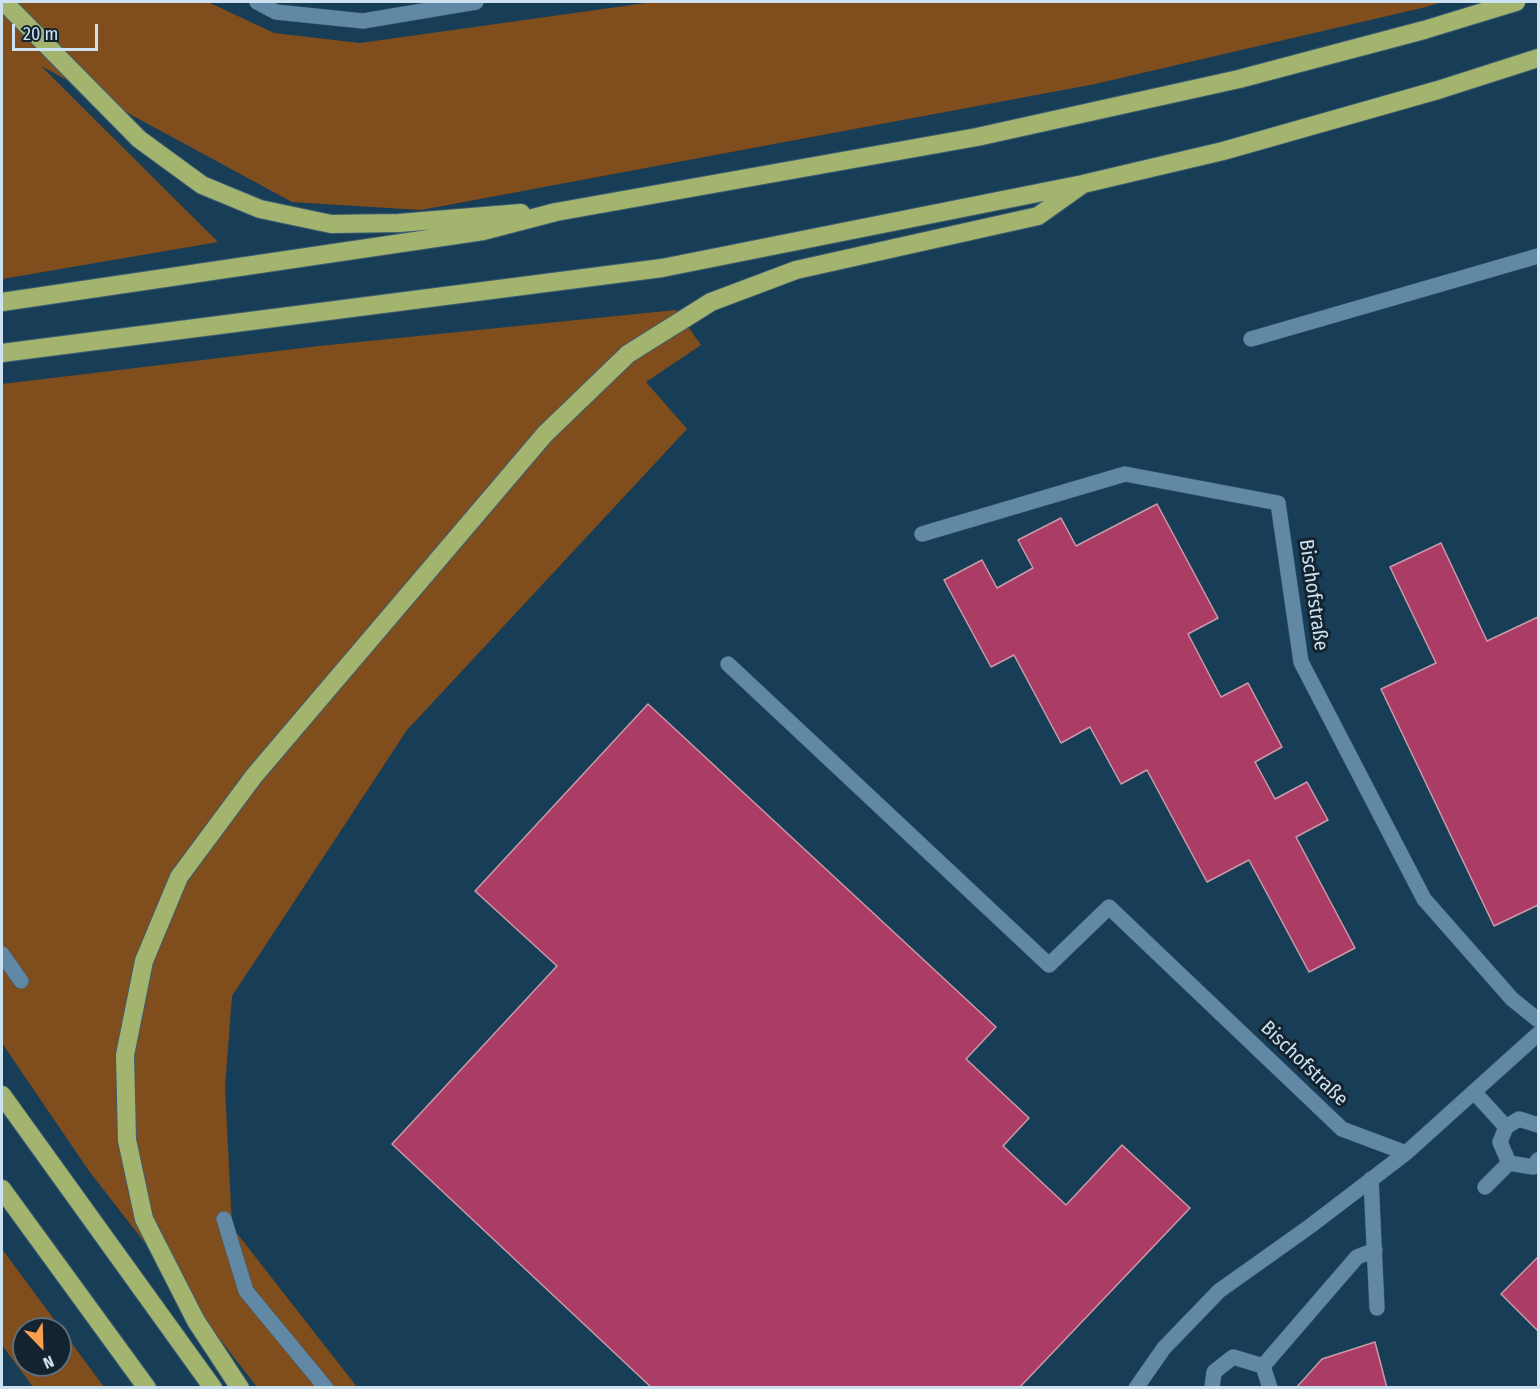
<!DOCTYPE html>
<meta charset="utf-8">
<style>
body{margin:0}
#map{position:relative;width:1540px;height:1389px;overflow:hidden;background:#183e57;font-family:"Fira Sans Condensed",sans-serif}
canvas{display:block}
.frame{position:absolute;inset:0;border:3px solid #cde2f1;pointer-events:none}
.north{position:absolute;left:12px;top:1317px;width:60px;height:60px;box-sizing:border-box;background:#13232f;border:2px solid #5d6f7d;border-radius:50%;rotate:157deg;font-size:16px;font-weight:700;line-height:24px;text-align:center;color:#cde2f1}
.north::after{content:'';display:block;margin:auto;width:21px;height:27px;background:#fa9f4e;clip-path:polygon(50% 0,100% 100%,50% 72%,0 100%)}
.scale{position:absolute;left:12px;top:24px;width:86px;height:27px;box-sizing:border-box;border:3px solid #cde2f1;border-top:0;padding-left:8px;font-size:18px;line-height:21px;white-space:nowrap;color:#cde2f1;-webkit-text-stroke:4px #13232f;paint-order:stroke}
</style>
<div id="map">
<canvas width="1540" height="1389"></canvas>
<div class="frame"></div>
<div class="north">N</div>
<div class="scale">20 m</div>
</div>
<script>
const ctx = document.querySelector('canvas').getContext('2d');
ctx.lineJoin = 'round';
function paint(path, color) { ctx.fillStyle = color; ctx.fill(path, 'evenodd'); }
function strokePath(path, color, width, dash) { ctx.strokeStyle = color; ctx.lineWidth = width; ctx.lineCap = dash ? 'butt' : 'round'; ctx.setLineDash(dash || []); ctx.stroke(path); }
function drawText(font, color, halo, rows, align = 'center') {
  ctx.font = font + ' "Fira Sans Condensed",sans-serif'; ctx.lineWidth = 6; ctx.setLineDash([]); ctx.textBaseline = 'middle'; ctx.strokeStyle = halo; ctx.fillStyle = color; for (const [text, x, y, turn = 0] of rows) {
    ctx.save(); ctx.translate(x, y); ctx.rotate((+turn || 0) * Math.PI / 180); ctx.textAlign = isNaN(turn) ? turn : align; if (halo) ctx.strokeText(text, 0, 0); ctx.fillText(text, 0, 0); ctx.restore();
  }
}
const green = new Path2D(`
 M2,2H208L274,33L360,43L653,2H1442L1426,7L1095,84L421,210L292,202L41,66L218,242L2,279Z
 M676,310L701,345L646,382L687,429L407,730L232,996L225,1087L232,1227L357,1387H257L89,1171L2,1043V384L319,346Z
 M2,1249L104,1387H33L2,1345ZM24,1329H60V1365H24Z`);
const building = new Path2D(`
 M1157,504L1218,618L1188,634L1221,697L1248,683L1282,747L1255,762L1275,799L1307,782L1328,820L1296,837L1355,948L1309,972L1249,860L1207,882L1147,770L1121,784L1090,727L1061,743L1014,655L991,667L944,580L982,560L997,588L1033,568L1018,540L1061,518L1076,546Z
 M1441,543L1487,641L1538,617V905L1494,926L1381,689L1436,663L1390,567Z
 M648,704L996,1027L966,1059L1029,1118L1003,1146L1066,1205L1122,1145L1190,1208L1019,1388H652L392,1144L557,966L475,891Z
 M1538,1257V1331L1501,1294Z
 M1375,1342L1387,1388H1296L1322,1359Z`);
const minor = new Path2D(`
 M257,2L276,12L363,21L476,2
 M1251,339L1538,256
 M922,534L1125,474L1278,503L1301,662L1424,899L1512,999L1538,1020
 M728,664L1049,965L1109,907L1342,1129L1406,1153
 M2,954L21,981
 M1475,1093L1506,1127
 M1538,1125L1519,1119L1506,1127L1500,1142L1509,1163L1533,1167L1538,1160
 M1371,1179L1377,1308
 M1485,1187L1509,1163
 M224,1219L246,1291L326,1388
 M1263,1366L1357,1257L1375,1250
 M1263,1366L1270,1388
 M1136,1388L1164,1348L1219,1291L1309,1227L1406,1153L1538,1034
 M1212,1388L1214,1372L1233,1357L1263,1366`);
const highway = new Path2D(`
 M4,2L139,139L202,185L260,209L331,224L399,223L521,213
 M2,302L483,231L556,212L977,137L1239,79L1424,30L1516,2
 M2,353L662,268L1083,184L1223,151L1438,90L1538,58
 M2,1095L213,1388
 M2,1189L147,1388
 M240,1388L196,1321L144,1219L127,1140L125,1055L144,961L179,877L254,776L545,434L628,354L711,302L796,270L1038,216L1083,184`);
const streetNames = [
 ["Bischofstraße",1313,595,82],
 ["Bischofstraße",1304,1064,44]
];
paint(green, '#804d1c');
paint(building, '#aa3c66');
strokePath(building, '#cb9aa8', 1.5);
strokePath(minor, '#3e5d72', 16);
strokePath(highway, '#3e5d72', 20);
strokePath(minor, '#6189a5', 15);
strokePath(highway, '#a3b46e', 18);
drawText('20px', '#cde2f1', '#13232f', streetNames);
</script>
